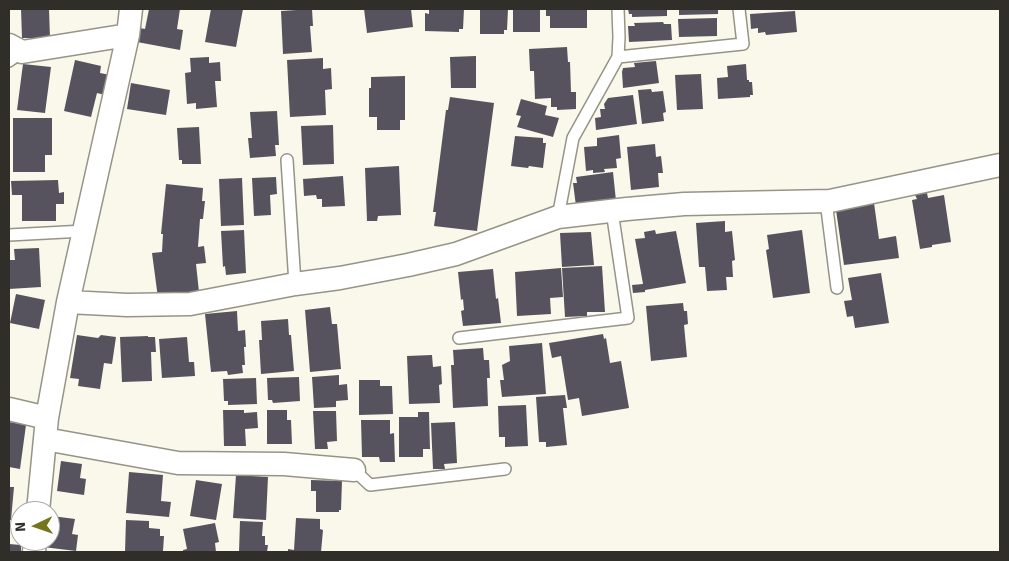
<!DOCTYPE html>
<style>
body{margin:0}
#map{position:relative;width:1009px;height:561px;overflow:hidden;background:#faf8eb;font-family:Signika,sans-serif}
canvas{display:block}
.frame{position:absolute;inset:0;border:10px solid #2f2e29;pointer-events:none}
.north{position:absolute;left:10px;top:501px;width:50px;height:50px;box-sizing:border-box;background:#fff;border:1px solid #acaba9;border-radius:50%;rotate:267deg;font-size:14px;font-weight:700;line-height:20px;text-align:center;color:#2f2e29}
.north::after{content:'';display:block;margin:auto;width:18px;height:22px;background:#74751c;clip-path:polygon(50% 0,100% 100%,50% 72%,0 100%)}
</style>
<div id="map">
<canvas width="1009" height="561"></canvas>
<div class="frame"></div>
<div class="north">N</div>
</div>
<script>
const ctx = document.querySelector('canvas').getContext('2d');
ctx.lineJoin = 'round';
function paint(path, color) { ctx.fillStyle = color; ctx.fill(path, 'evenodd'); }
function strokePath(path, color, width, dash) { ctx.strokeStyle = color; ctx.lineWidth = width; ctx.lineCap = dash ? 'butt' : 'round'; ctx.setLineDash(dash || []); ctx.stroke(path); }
const building = new Path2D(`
 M21,9H49L50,38H22Z
 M149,9H180L177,29L183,30L180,50L137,42L140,28L145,29Z
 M211,9H243L236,47L205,42Z
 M312,9L313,26H310L312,52L283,54L281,11Z
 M364,9H411L413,27L367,33Z
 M429,9H464L463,29H459V32L425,31V13L429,14Z
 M480,9H508L507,30H504V34H480Z
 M513,9H540V32H513Z
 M546,9H587V28H550V16H546Z
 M628,9H667V16L632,17V14H629Z
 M679,9H718V14L679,15Z
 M795,11L797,32L766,35L765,32L758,33V28L751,29L750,14Z
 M717,18V36L679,37L678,19Z
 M663,22L664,24H671L672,40L629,42L628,26H635L634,23Z
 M567,47L568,62H570L571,92H576V109L557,110V107H551V98L535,99L534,71H530L529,49Z
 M476,56V88H451L450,57Z
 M209,57V63L220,62L221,81H215L217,107L196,109V103L187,104L185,73L191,72L190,58Z
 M323,58V69L331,68L332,89L325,90L326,115L290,117L287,60Z
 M75,60L101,66L100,73L110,75L105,95L97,93L91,117L64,111Z
 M656,61L659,83L623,88L622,72L623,68L635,67L634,63Z
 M23,64L51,67L45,113L17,110Z
 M746,64L747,80H749V82H752L753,95H750V97L718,99L717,78L728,77L727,66Z
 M701,74L703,109L677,110L675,75Z
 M405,76V120H400V130H377V117H369V88H371V77Z
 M131,83L170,90L166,115L127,109Z
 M651,89L652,92L663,91L666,112L663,113L664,121L642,124L638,90Z
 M633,95L637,124L596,130L595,118L601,117L600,109H605L604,104L608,98Z
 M450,97L494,103L477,231L434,226L436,212H433L446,110H448Z
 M521,99L547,106L545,115L559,118L553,137L517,127L521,116L516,115Z
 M277,111L279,145H275L276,156L250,158L248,138H252L250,112Z
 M13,118H52V155H45V172H13Z
 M333,125L334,164L303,165L301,126Z
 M199,127L201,164H182V160H179L177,128Z
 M619,135L621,158L616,159L617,168L604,169L605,172L593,173V170L586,171L584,147L597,146V138Z
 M515,136L543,138V143H546L543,168L529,166L528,168L511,166Z
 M655,144L656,157L661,156L663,173H658L659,187L631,190L627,147Z
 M399,166L401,215L378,216L377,221H367L365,168Z
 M613,172L616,201L576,206L573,183H577L576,177Z
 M343,176L345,206L322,207V199H317L316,195L304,196L303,179Z
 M276,177L277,194L270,195L271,215L254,216L252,178Z
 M242,178L244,225L221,226L219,179Z
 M58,180L59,193L64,192V204H56V221H22V195H12L11,181Z
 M166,184L203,188L202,201H205L203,219H200L198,247L204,246L206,263L196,264L199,292L158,298L152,253L162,252L163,234H161Z
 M927,193L928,198L944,195L951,242L932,245V247L920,249L912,200L917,199L915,195Z
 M874,203L879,239L896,236L899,258L844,265L836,210Z
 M725,221V232L732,231L735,260L732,261L733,277H726L727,290L707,291L705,267H699L696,223Z
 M244,230L246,273L226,275L225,266L223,267L221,231Z
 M655,230L656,234L676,231L686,283L645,290V292L633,293L632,285L643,284L635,239L645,238L644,232Z
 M802,230L810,293L773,298L766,250L769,249L767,235Z
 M591,232L594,265L562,267L560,233Z
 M39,248L41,287L9,289V260H15L14,249Z
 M602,266L605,312H587V316L565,317L562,268Z
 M561,268L563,297L550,298L551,314L517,316L515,272Z
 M493,269L496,299L498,298L501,323L463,326L461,311L464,310L463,299L461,300L458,272Z
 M881,273L889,323L855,328L853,316L847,317L844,301L852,300L848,278Z
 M16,294L45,300L39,329L10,323Z
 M683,303L684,311H687L688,324L684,325L687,357L651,361L646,306Z
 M330,307L332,324H337L341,369L310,372L305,310Z
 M237,311L238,331L245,330L246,347H244L245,365H242L243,373L228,375L227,371L211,372L205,314Z
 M288,319L289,335H291L294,371L261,374L259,340H262L261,321Z
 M603,334L604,339L606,338L610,363L621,361L629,408L582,416L579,398L568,400L561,356L552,358L549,343Z
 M77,335L98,338L101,335L116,337L112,364L104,363L100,389L78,386L79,379L70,378Z
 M148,336V337H155L156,352H151L152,381L122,382L120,337Z
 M187,337L189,362H194L195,376L162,378L159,339Z
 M542,343L546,394L502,397L500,380H504L502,365L510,361L509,346Z
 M483,348L484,360H489L490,378H487L488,406L453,408L451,365H454L453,350Z
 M432,355L433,367L441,366L442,384L439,385L440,403L409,404L407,356Z
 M339,375V385L347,384L348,400L336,401V407L314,408L312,377Z
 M299,377L300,401L273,403L272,400H268L267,378Z
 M256,378L257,404L228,405V401H224L223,379Z
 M359,380H380V386H392L393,414L359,415Z
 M565,395L567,408H563L567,445L546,447V442H539L536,397Z
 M526,405L528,446L505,447V437H499L498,406Z
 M223,410H244V413L257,412L258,428L245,429L246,446H224Z
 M267,410H287V420H291L292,444H267Z
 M313,411H336L337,441L327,442L328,449H315Z
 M418,412H429L430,449H423V457H399V417H418Z
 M361,420H390V434L394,433L395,462H380L379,457H362Z
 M9,422L26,425L20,469L9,467Z
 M455,422L457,463L444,464L445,469H433L431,423Z
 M61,461L82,464L80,478L86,479L84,495L57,491Z
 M129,472L163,475L161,501L171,502L169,517L126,513Z
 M236,475L268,477L266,520L233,518Z
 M196,480L222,484L216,520L190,516Z
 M311,480L342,481L341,510H339V512H316V491H311Z
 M9,487H14L11,520H9Z
 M52,516L75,519L72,534L78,535L76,551L43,547V541H50Z
 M296,518L320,519V529L323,530L321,552H288V549L294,550Z
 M126,520L149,521V528L160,529V536H164L163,551H159V552H125Z
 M240,521L263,522L262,536H265V545H268L267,552H239Z
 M215,523L219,542L215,543L216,552H183V550L187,549L183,529Z
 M9,544L21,545V552H9Z`);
const service = new Path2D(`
 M618,57L743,44L739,9
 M9,61L22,52
 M287,160L295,284
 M826,201L837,288
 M558,217L573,138L618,57L619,37L618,9
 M9,235L84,231
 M459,338L628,318L612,211
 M354,470L370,485L505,469`);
const minor = new Path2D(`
 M9,45L22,52L128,35
 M68,302L127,305L190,304L295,284L340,278L408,265L456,254L558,217L627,209L684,204L830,201L1000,165
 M9,409L47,418
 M45,439L178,463L284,464L354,470
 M38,511L47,418L68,302L128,35L131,9
 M34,552L35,541`);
paint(building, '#56535e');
strokePath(service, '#969487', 14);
strokePath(minor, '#969487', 25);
strokePath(service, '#fff', 11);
strokePath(minor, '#fff', 22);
</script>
